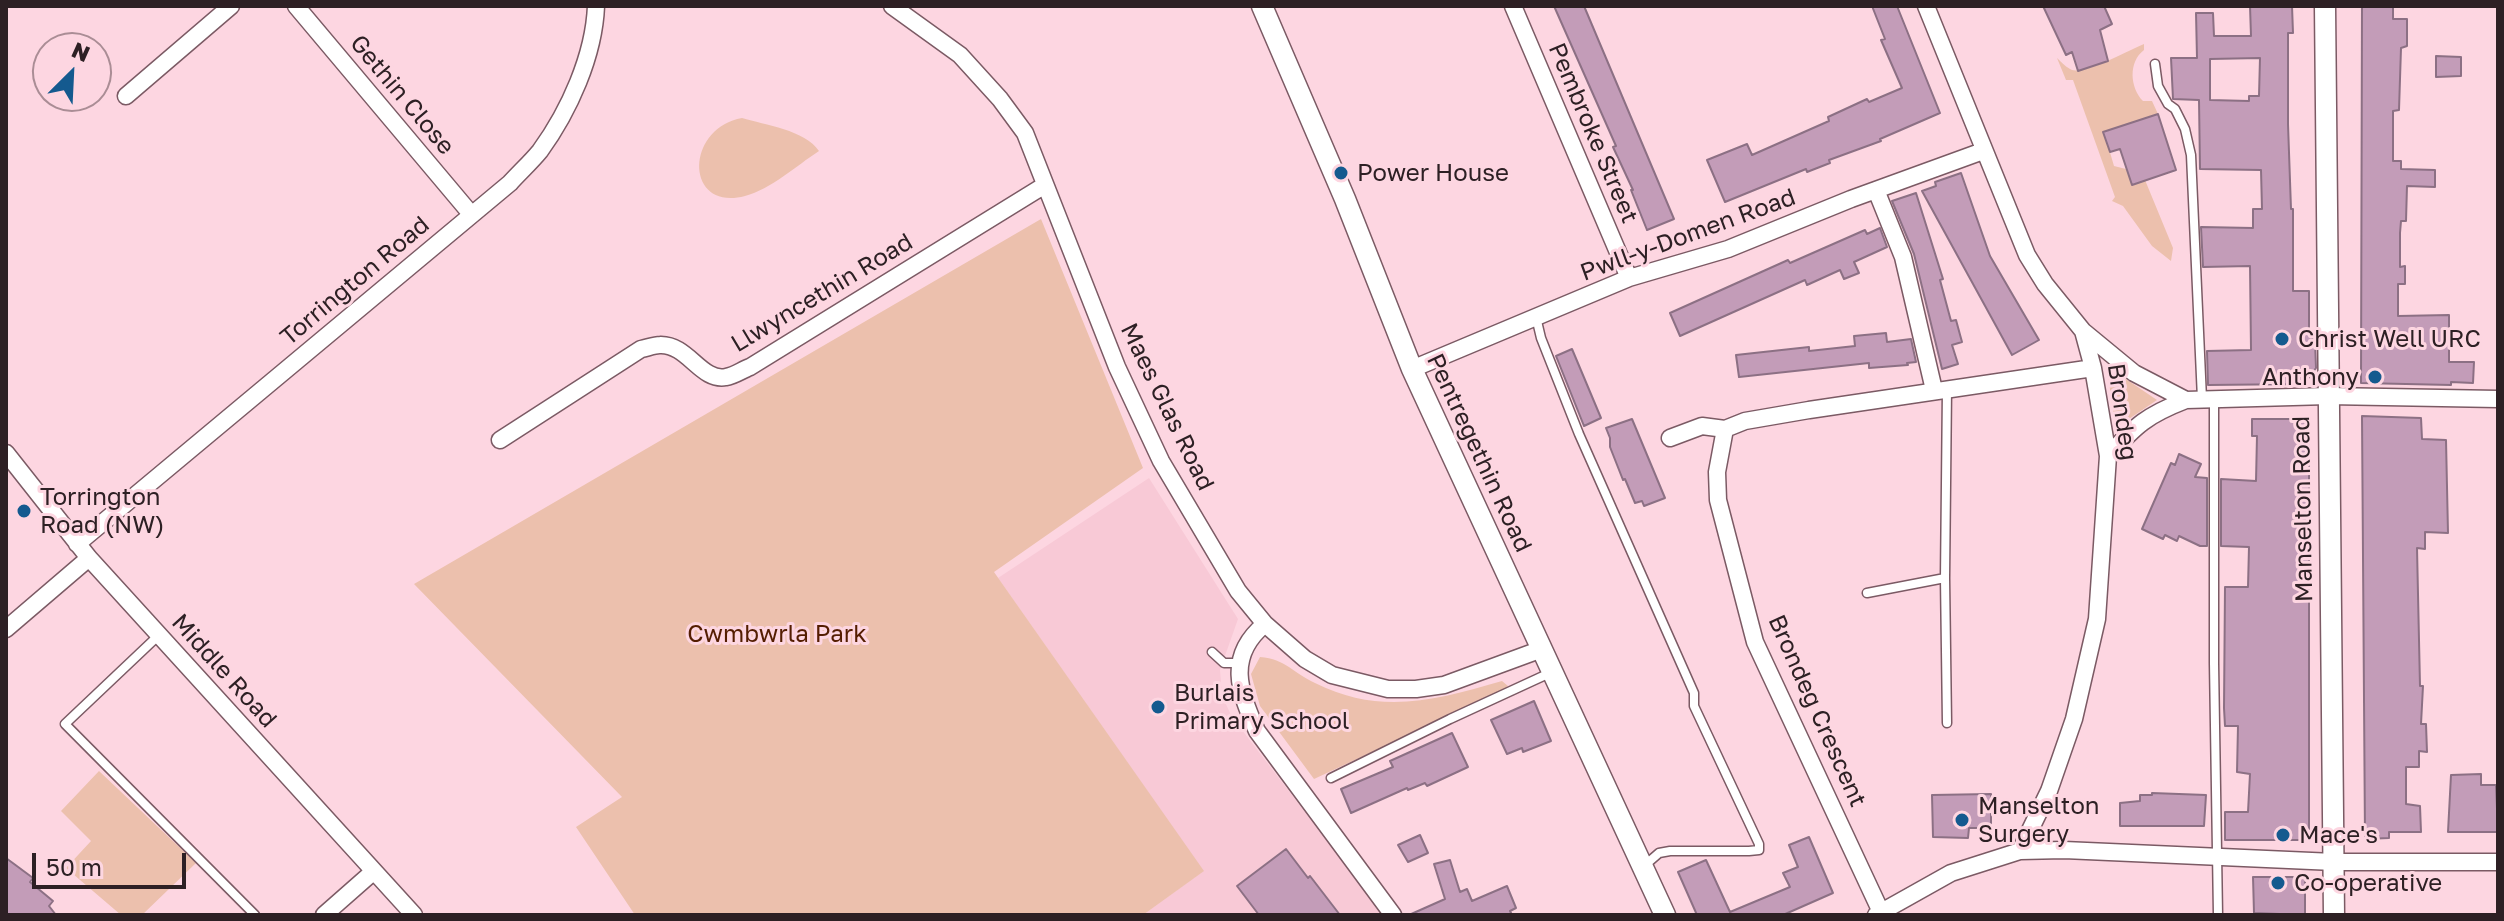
<!DOCTYPE html>
<style>
body{margin:0}
#map{position:relative;width:2504px;height:921px;overflow:hidden;background:#fdd6e1;font-family:"Golos Text",sans-serif}
canvas{display:block}
.frame{position:absolute;inset:0;border:8px solid #2d2024;pointer-events:none}
.north{position:absolute;left:32px;top:32px;width:80px;height:80px;box-sizing:border-box;background:#fdd6e1;border:2px solid #aa8d95;border-radius:50%;rotate:24deg;font-size:22px;font-weight:700;line-height:32px;text-align:center;color:#2d2024}
.north::after{content:'';display:block;margin:auto;width:28px;height:36px;background:#145a8f;clip-path:polygon(50% 0,100% 100%,50% 72%,0 100%)}
.scale{position:absolute;left:32px;top:853px;width:154px;height:36px;box-sizing:border-box;border:4px solid #2d2024;border-top:0;padding-left:10px;font-size:24px;line-height:28px;white-space:nowrap;color:#2d2024;-webkit-text-stroke:6px #fdd6e1;paint-order:stroke}
</style>
<div id="map">
<canvas width="2504" height="921"></canvas>
<div class="frame"></div>
<div class="north">N</div>
<div class="scale">50 m</div>
</div>
<script>
const ctx = document.querySelector('canvas').getContext('2d');
ctx.lineJoin = 'round';
function paint(path, color) { ctx.fillStyle = color; ctx.fill(path, 'evenodd'); }
function strokePath(path, color, width, dash) { ctx.strokeStyle = color; ctx.lineWidth = width; ctx.lineCap = dash ? 'butt' : 'round'; ctx.setLineDash(dash || []); ctx.stroke(path); }
function drawText(font, color, halo, rows, align = 'center') {
  ctx.font = font + ' "Golos Text",sans-serif'; ctx.lineWidth = 6; ctx.setLineDash([]); ctx.textBaseline = 'middle'; ctx.strokeStyle = halo; ctx.fillStyle = color; for (const [text, x, y, turn = 0] of rows) {
    ctx.save(); ctx.translate(x, y); ctx.rotate((+turn || 0) * Math.PI / 180); ctx.textAlign = isNaN(turn) ? turn : align; if (halo) ctx.strokeText(text, 0, 0); ctx.fillText(text, 0, 0); ctx.restore();
  }
}
const built = new Path2D(`
 M1149,478L1238,619L1220,670L1222,696L1232,717L1384,915H1143L1203,871L998,578Z`);
const green = new Path2D(`
 M2144,44V50C2128,62 2130,88 2143,101H2152L2158,114L2104,132L2114,166L2126,169L2132,184L2145,180L2173,248L2171,261L2152,246L2123,206L2112,201L2115,197L2073,80H2066L2057,58C2061,62 2067,68 2072,70C2087,74 2129,50 2144,44Z
 M742,118C765,125 805,130 819,151C796,166 771,189 745,196C685,212 684,129 742,118Z
 M1041,219L1143,468L994,572L1204,871L1143,915H635L576,827L622,797L414,584Z
 M2107,368L2111,369L2157,400L2120,425H2115Z
 M1260,657C1286,659 1293,673 1315,683C1381,716 1436,700 1502,681L1508,686L1501,692L1314,779L1260,706L1251,674Z
 M99,771L196,863L142,915H121L66,868L91,841L61,811Z`);
const building = new Path2D(`
 M1554,6H1584L1674,219L1647,230L1631,190H1633L1613,147L1616,146Z
 M1872,6H1897L1940,113L1880,139L1881,141L1829,160L1830,163L1807,172L1806,169L1725,202L1707,160L1747,144L1752,155L1829,121L1828,117L1867,99L1869,102L1902,88L1881,40L1885,39Z
 M2043,6H2104L2112,24L2100,30L2108,61L2078,71L2072,52L2066,55Z
 M2250,6H2292L2293,33H2288V124L2291,209H2293V291H2309V334L2315,341L2316,368L2304,384L2208,385L2207,351L2251,350L2250,266L2203,267L2201,227L2253,228V209H2262L2261,170L2200,169L2199,100L2173,99L2171,58H2197L2196,13H2213L2214,36H2251ZM2260,58L2259,96H2249V101L2210,100V59Z
 M2362,6H2393V19H2407V46L2401,48L2399,110L2393,111V161H2401V169L2435,170V187L2407,186L2406,221H2401L2400,233V267L2405,266V284H2398V316L2449,315V362H2474L2473,383L2451,382V385L2361,383Z
 M2436,56L2461,57V76L2436,77Z
 M2158,114L2176,170L2132,185L2120,149L2110,152L2103,132Z
 M1961,173L1990,256L2039,340L2012,355L1922,191L1936,186L1935,182Z
 M1916,193L1943,279L1940,280L1951,321L1956,320L1962,342L1952,345L1958,364L1942,369L1914,254L1892,201Z
 M1880,228L1887,247L1854,262L1859,273L1844,279L1840,270L1807,285L1805,280L1680,336L1670,313L1788,260L1790,263L1865,230L1867,234Z
 M1886,333L1887,342L1911,339L1916,362L1907,363L1908,365L1869,368V363L1739,377L1736,355L1809,347V351L1855,346L1854,336Z
 M1572,349L1601,418L1584,426L1556,356Z
 M2362,416L2421,418L2422,439L2446,440L2448,533L2425,532V549L2417,548L2420,686H2423L2421,724H2426L2427,752L2419,751V767H2406V804L2420,806L2421,832H2389V838L2365,839Z
 M1632,419L1665,498L1644,506L1642,501L1635,503L1625,479L1623,480L1610,447V438L1606,428Z
 M2252,419H2309V840H2225V812H2248L2250,774L2237,772L2238,726H2225L2224,708L2225,587H2248L2249,547L2221,546V479L2256,481L2257,436H2252Z
 M2179,454L2201,464L2195,477L2207,478V546H2200L2179,536L2177,541L2165,535L2163,539L2142,529L2171,463L2175,465Z
 M1534,701L1551,741L1523,752L1522,748L1507,754L1491,720Z
 M1452,733L1468,767L1427,786L1425,783L1408,790L1407,788L1351,813L1341,789L1393,767L1390,761Z
 M2481,774V785H2496L2498,832H2448L2451,775Z
 M2152,793L2206,795L2204,826H2120V803L2140,801V795H2152Z
 M1991,794V828H1969L1968,838L1933,837L1932,795Z
 M1420,835L1428,853L1408,862L1398,845Z
 M1809,837L1833,893L1783,915H1697L1678,872L1706,860L1730,912L1790,887L1783,873L1798,867L1789,845Z
 M1286,849L1308,878L1310,876L1340,915H1259L1237,886Z
 M6,858L33,878L30,882L53,901L49,906L56,915H6Z
 M1450,860L1460,892L1467,889L1472,901L1507,886L1516,908L1510,911L1512,915H1409L1445,899L1434,864Z
 M2253,877H2305V915L2254,913Z`);
const service = new Path2D(`
 M2155,64L2158,86L2168,104L2175,109L2185,129L2191,155L2202,399
 M1536,317L1541,338L1579,434L1694,693V706L1759,844V850L1749,851H1670L1659,853L1644,866
 M1947,389L1945,578L1947,723
 M2214,400V663L2218,915
 M1867,593L1945,578
 M159,635L65,724L255,915
 M1212,652L1224,663H1240
 M1331,778L1450,719L1552,672`);
const minor = new Path2D(`
 M296,6L471,214
 M892,6L960,55L1000,99L1025,133L1117,367L1161,461L1238,591L1265,624L1305,659L1332,675L1388,689H1416L1444,685L1542,649
 M1513,6L1629,278
 M1926,6L2027,255L2045,284L2083,331L2093,368L2108,456L2097,619L2074,719L2049,791L2020,851
 M126,96L231,6
 M1876,190L1903,257L1934,390
 M2083,331L2134,373L2186,400L2328,396L2498,399
 M1412,369L1629,278L1728,249L1851,199L1983,151
 M1725,429L1717,472L1718,500L1755,642L1881,912
 M1670,438L1702,426L1725,429L1745,421L1809,410L2093,368
 M500,440L641,349C647,348 654,345 660,345C688,344 701,382 726,377C734,376 742,370 750,367L1045,185
 M6,453L89,558L414,915
 M2108,456C2136,425 2147,415 2186,400
 M77,544L510,183C520,172 531,162 540,151C569,111 594,56 596,6
 M1265,624C1226,656 1239,692 1257,731L1393,915
 M6,629L89,558
 M324,915L374,871
 M1876,915L1951,873L2020,851L2064,850L2334,862H2498`);
const tertiary = new Path2D(`
 M1262,6L1345,199L1412,369L1665,915
 M2325,6L2334,915`);
const markers = [
 [1341,173,8,"#145a8f"],
 [2282,339,8,"#145a8f"],
 [2375,377,8,"#145a8f"],
 [24,511,8,"#145a8f"],
 [1158,707,8,"#145a8f"],
 [1962,820,8,"#145a8f"],
 [2283,835,8,"#145a8f"],
 [2278,883,8,"#145a8f"]
];
const streetNames = [
 ["Gethin Close",402,95,50],
 ["Pembroke Street",1593,133,67],
 ["Pwll-y-Domen Road",1688,235,-20],
 ["Torrington Road",355,281,-40],
 ["Llwyncethin Road",822,293,-31],
 ["Maes Glas Road",1167,407,64],
 ["Brondeg",2122,412,82],
 ["Pentregethin Road",1479,453,65],
 ["Manselton Road",2303,509,-91],
 ["Middle Road",224,671,48],
 ["Brondeg Crescent",1817,711,66]
];
const poiNames = [
 ["Power House",1357,173],
 ["Christ Well URC",2298,339],
 ["Anthony",2359,377,"right"],
 ["Torrington",40,497],
 ["Road (NW)",40,525],
 ["Burlais",1174,693],
 ["Primary School",1174,721],
 ["Manselton",1978,806],
 ["Surgery",1978,834],
 ["Mace's",2299,835],
 ["Co-operative",2294,883]
];
const parkNames = [
 ["Cwmbwrla Park",777,634]
];
paint(built, '#f8c9d6');
paint(green, '#ecc0ad');
paint(building, '#c39cb8');
strokePath(building, '#8c7084', 2);
strokePath(service, '#7b5a64', 11);
strokePath(minor, '#7b5a64', 19);
strokePath(tertiary, '#7b5a64', 23);
strokePath(service, '#fff', 8);
strokePath(minor, '#fff', 16);
strokePath(tertiary, '#fff', 20);
for (const [x, y, r, color] of markers) { const dot = new Path2D(); dot.arc(x, y, r, 0, 2 * Math.PI); ctx.fillStyle = color; ctx.fill(dot); strokePath(dot, '#fdd6e1', 3); }
drawText('24px', '#2d2024', '#fdd6e1', streetNames);
drawText('24px', '#2d2024', '#fdd6e1', poiNames, 'left');
drawText('24px', '#541d01', '#fdd6e1', parkNames);
</script>
